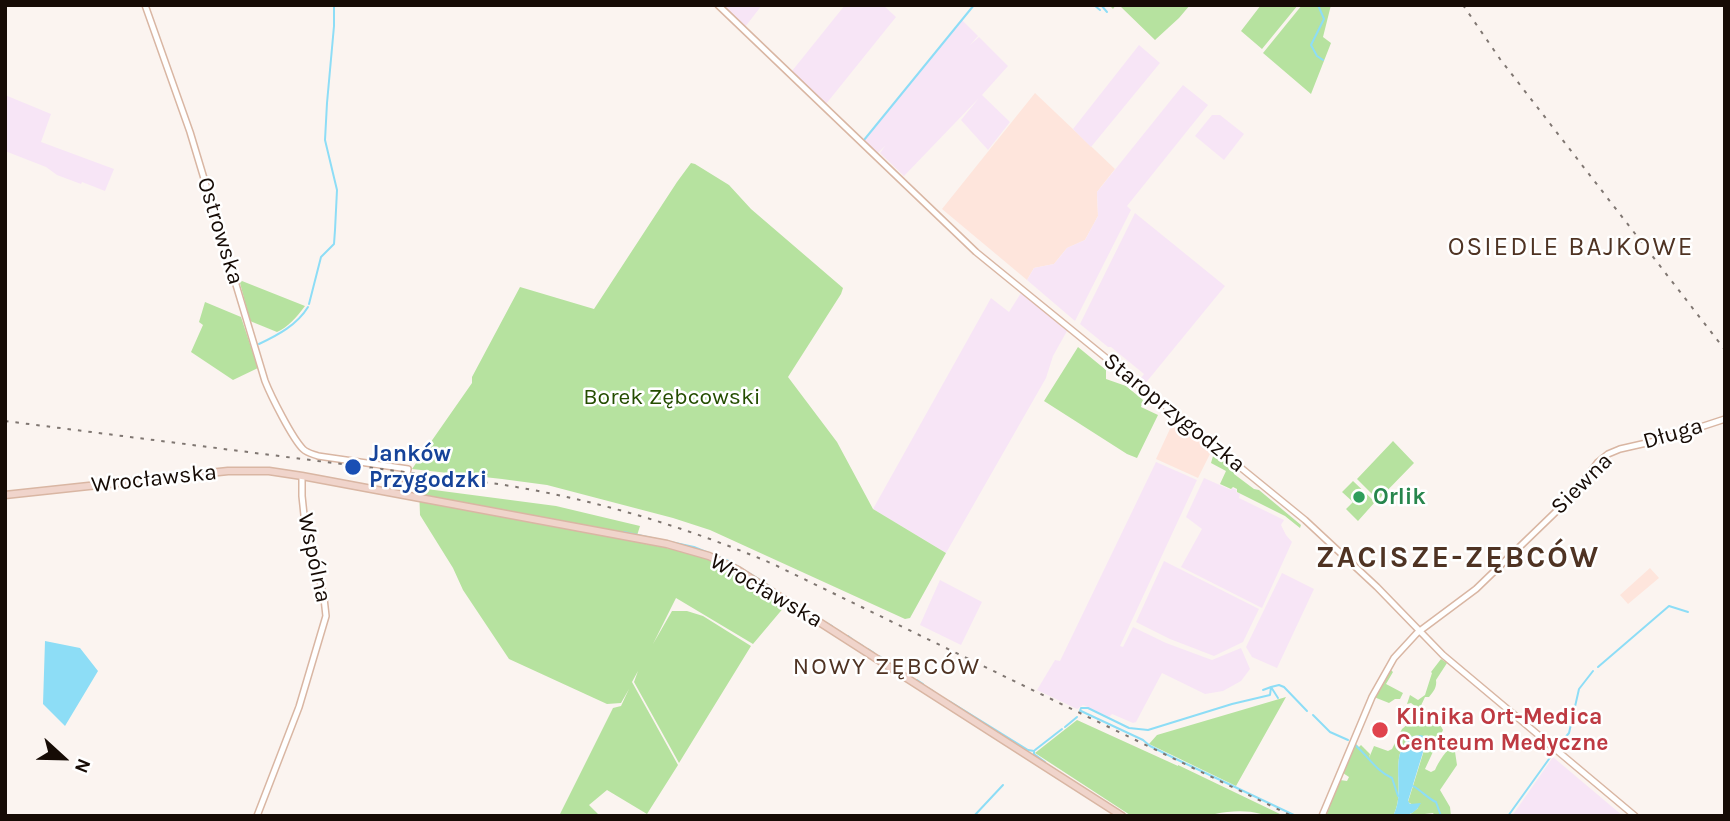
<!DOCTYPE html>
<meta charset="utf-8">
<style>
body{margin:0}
#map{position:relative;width:1730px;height:821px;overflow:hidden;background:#fbf4f0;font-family:Karla,sans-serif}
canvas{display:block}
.frame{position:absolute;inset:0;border:7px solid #160b05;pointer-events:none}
.north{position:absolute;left:28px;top:723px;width:70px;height:70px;-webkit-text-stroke:5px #fff;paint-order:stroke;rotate:112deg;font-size:19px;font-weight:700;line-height:28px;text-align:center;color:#160b05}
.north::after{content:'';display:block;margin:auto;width:24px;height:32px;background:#160b05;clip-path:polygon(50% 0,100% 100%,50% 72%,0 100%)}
</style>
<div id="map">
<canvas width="1730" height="821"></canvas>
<div class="frame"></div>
<div class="north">N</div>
</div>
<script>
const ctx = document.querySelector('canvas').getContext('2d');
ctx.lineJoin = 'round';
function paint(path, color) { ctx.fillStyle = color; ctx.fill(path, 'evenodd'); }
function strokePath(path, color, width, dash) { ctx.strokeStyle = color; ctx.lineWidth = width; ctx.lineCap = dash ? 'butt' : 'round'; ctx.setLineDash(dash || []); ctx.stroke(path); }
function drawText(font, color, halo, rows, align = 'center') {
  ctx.font = font + ' Karla,sans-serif'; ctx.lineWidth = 5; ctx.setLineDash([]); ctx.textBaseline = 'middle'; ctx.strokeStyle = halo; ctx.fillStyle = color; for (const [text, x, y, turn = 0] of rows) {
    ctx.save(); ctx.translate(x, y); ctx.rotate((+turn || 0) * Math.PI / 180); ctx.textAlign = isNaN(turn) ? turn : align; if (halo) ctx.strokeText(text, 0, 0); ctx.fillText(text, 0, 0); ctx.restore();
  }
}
const commercial = new Path2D(`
 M1035,93L1115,169L1097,192L1098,216L1085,240L1067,248L1054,264L1034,268L1027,280L942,209Z
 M1175,418L1213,448L1198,478L1156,459Z
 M1650,568L1659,578L1628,604L1620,595Z`);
const industrial = new Path2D(`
 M723,5H762L745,27Z
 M845,5H883L896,17L826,104L792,71Z
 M962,20L978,36L970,45L979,37L1008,66L982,95L1010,122L988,150L961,120L979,98L904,176L880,153L885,146L877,154L864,140Z
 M1139,45L1160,63L1091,147L1073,129Z
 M1183,85L1208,105L1127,206L1131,210L1075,321L1027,280L1034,268L1054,264L1067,248L1085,240L1098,216L1097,192Z
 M5,95L51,114L41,142L114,169L105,191L82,182L81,184L57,175L46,167L5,151Z
 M1212,115H1220L1244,134L1224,160L1195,136Z
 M1135,213L1225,286L1144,385L1139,381L1144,374L1111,347H1108L1080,324Z
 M1021,293L1067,331L1053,356L1046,378L946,553L873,509L991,298L1009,312Z
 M1156,462L1197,480L1120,646L1123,647L1133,627L1166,643L1212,660L1241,648L1250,669L1241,681L1223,691L1205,694L1162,673L1136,722L1133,723L1112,714L1109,717L1083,705L1077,709L1037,690L1055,660L1060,661Z
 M1204,478L1231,490L1232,488L1237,490L1236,492L1240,494L1239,498L1284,520L1281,525L1286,535L1292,542L1262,608L1181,567L1202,529L1186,517Z
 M1164,561L1259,609L1243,642L1214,656L1170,639L1136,622Z
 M1282,573L1314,589L1277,668L1252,657L1246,647Z
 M940,580L982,602L961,645L920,625Z
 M1553,757L1623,816H1512Z`);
const green = new Path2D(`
 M1109,5H1190L1179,18L1155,40L1120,6L1118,7L1116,5L1113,9Z
 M1261,5H1298L1262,49L1241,31Z
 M1302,5H1331L1323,37L1331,43L1311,94L1263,53Z
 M691,163L695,164L729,185L751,209L843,288L841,294L788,377L837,442L873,509L946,553L910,618L905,619L710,530L673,518L547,485L502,479L412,469L472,383V377L520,287L594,309L677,182Z
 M242,281L305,306C297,317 288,327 277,332L250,321L240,283Z
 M205,302L241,317L258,368L233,380L191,352L203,325L199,322Z
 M1078,347L1106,370V379L1126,386L1143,400L1141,407L1158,415L1137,458L1127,454L1044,401Z
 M1393,441L1414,463L1378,500L1357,479Z
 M1217,455L1234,469V474L1254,489L1259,490L1301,525L1300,528L1285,516L1237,492V489L1233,487L1231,489L1220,484L1226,471L1211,463L1213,456Z
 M1353,481L1375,502L1358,521L1346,509L1353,502L1342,492Z
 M419,488L556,506L640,526L635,542C667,548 701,553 731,568L729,572L785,606L753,644L676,598L653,644L672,611H687L703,616L751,646L679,763L634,682L638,671L632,682L678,765L647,814L607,790L589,805L600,816H559L613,708L621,706L629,689L621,703L607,704L509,659L463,590L453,568L420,515Z
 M1441,659L1447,663L1436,680C1437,687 1434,691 1429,697H1425L1417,714L1412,712L1415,706L1411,703L1407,704L1410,695L1418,700L1425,695L1432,673L1431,672Z
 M1390,669L1393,672L1386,684L1403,693L1400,699H1395L1389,703L1374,697Z
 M1286,697L1236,786L1149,744L1157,735Z
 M1421,713C1431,716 1439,721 1443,730L1425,769L1431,772L1435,770C1439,761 1446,750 1454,745L1457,765L1440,790L1450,807L1451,816H1435L1433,813L1408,816L1418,808L1408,802L1425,747L1427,740L1424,736L1410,738C1406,743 1400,750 1399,758C1396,777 1403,798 1393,816H1326L1340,780L1347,781L1349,777L1343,773L1355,743L1359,747L1361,745L1370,754L1369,758L1374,746L1388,751L1392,749L1402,729Z
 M1077,720L1178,766V765L1282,815H1246L1245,814H1261C1246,810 1230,811 1215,814L1214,816L1130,815L1035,753Z`);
const water = new Path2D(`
 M45,641L80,648L98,671L65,726L43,704Z
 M1420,735L1424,736L1427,739L1408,801L1410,804L1421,803C1415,815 1406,816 1393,816C1403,798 1396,776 1399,758C1400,750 1406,743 1410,737Z`);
const stream = new Path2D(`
 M1094,5L1100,10
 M1101,5L1107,12
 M1318,5L1324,19L1311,45L1317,56L1323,60
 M864,140L974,5
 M309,304L321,257L334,244L335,230L337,190L325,140L327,103L334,26V5
 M259,344C278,335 297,325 308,307
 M624,532L694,547L731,562L762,581
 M765,583L772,588
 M775,590L778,592
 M781,594L789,599
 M793,601L797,603
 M800,605L806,610
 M814,615L819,618
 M825,622L832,626
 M836,629L841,632
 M848,636L853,640
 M858,643L863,646
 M868,649L874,653
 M879,656L884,659
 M1598,667L1669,606L1688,612
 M907,675L912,677
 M917,680L923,684
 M928,688L933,691
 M1263,690L1271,687L1278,698
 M949,701L1028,750L1034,751V754L1045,762
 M1080,711L1081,708H1088L1129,728L1148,730L1232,704L1270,695L1271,687L1279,685L1284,687L1307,711
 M1081,711L1143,740L1150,746L1176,759L1296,816
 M1313,715L1330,732L1348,740
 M1065,727L1077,717
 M1355,745C1368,756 1376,771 1392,778L1398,796
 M1558,746L1569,733L1579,689L1593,671
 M1035,750L1062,729
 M1413,786C1422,791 1427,798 1436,802L1441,816
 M974,816L1003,785
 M1508,816L1554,752`);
const tertiary = new Path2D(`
 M145,5L190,132L265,381C271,396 292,438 303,449C307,453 313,454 318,456L408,469L403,494
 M718,5L976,252L1305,520L1377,587L1443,655L1635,816
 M257,816L299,707L326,616L324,598L304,515L302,496V476
 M1322,816L1372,697L1394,658L1417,633L1476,589L1566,502L1580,486L1598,462L1608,454L1620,449L1664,439L1725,419`);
const secondary = new Path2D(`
 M5,495L228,471H269L302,476L667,544L709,556L738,570L1122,816`);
const rail = new Path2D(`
 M1463,5L1500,59L1725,350
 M5,421L498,484C594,499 684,526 773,564L1292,816`);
const markers = [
 [353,467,9,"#1a4fb4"],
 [1359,497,7,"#2e9e5b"],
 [1380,730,9,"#e0444e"]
];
const streetNames = [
 ["Ostrowska",220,231,73],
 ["Staroprzygodzka",1174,413,39],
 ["Długa",1673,434,-16],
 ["Wrocławska",154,479,-6],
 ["Siewna",1582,484,-45],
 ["Wspólna",314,558,78],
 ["Wrocławska",766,591,30]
];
const parkNames = [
 ["Borek Zębcowski",672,397]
];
const transitNames = [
 ["Janków",369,454],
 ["Przygodzki",369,480]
];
const leisureNames = [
 ["Orlik",1373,497]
];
const healthNames = [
 ["Klinika Ort-Medica",1396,717],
 ["Centeum Medyczne",1396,743]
];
const neighbourhoodNames = [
 ["NOWY ZĘBCÓW",887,667]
];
const quarterNames = [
 ["OSIEDLE BAJKOWE",1571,248]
];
const districtNames = [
 ["ZACISZE-ZĘBCÓW",1458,558]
];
paint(commercial, '#fee5dc');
paint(industrial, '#f7e5f6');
paint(green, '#b6e29f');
paint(water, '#8dddf6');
strokePath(stream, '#8dddf6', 2);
strokePath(tertiary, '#d9b6a3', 8);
strokePath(secondary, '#d9b6a3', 9);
strokePath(tertiary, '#fff', 5);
strokePath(secondary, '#f0d4cb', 6);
strokePath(rail, '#7f7671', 2, [3.5, 7]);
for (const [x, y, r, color] of markers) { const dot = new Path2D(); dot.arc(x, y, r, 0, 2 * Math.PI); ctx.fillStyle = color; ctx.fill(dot); strokePath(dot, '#fff', 2.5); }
drawText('23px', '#160b05', '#fff', streetNames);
drawText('23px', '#244d00', '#fff', parkNames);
drawText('bold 23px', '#164399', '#fff', transitNames, 'left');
drawText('bold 23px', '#27864d', '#fff', leisureNames, 'left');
drawText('bold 23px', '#be3a42', '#fff', healthNames, 'left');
ctx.letterSpacing = '2px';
drawText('24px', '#4f3323', '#fff', neighbourhoodNames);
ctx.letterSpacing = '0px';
ctx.letterSpacing = '2px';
drawText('26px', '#4f3323', '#fff', quarterNames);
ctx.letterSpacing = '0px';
ctx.letterSpacing = '2px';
drawText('bold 30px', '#4f3323', '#fff', districtNames);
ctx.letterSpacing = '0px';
</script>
